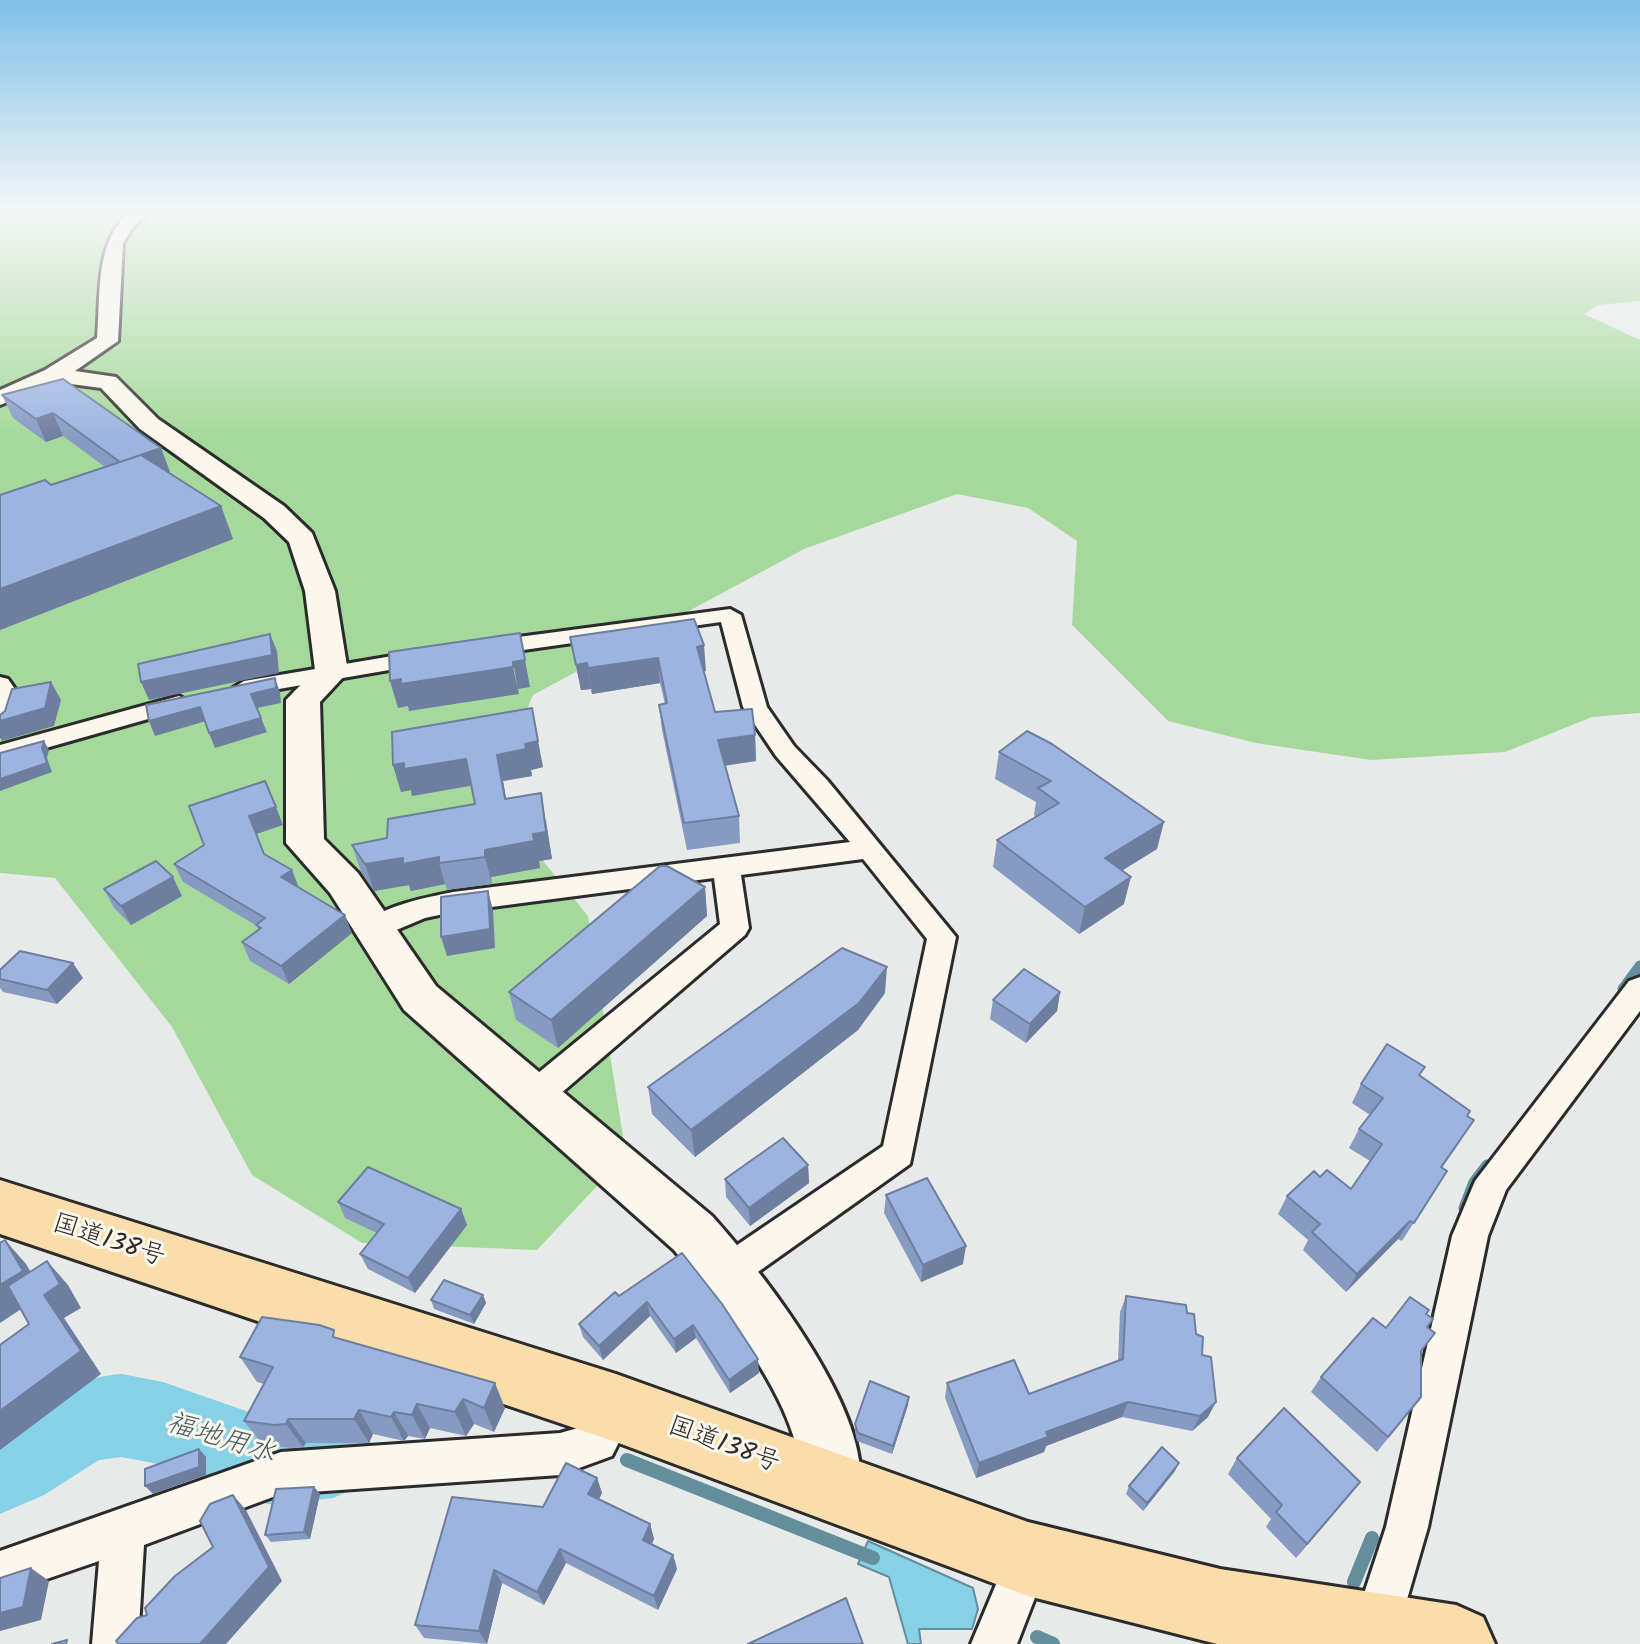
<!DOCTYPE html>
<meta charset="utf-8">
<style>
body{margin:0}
canvas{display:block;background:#e8eaea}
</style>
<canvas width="1640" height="1644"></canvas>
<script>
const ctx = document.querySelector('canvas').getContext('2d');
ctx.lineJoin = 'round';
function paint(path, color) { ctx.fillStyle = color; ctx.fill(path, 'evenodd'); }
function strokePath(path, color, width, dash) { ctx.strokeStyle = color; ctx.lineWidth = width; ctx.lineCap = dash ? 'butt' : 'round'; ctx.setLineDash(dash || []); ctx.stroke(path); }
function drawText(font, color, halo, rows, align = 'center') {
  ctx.font = font + ' Kalam,"Klee One",sans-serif'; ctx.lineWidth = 6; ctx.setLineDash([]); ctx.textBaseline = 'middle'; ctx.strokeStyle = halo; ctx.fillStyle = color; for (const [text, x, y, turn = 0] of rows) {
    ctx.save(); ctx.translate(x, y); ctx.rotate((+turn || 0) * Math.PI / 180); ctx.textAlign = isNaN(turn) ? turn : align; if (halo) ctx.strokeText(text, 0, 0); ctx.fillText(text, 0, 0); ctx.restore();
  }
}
const green = new Path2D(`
 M0,210H1640V301L1598,305L1584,314L1640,340V713L1592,717L1505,752L1371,760L1256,743L1168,721L1072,625L1077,541L1028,508L957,494L804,549L533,695L491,797L588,916L626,1155L537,1250L362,1243L252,1175L172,1027L55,878L0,873Z`);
const water = new Path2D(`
 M868,1541L973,1588L978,1609L972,1629H919L921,1644H908L889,1577L858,1564Z`);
const streamFar1 = new Path2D(`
 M1623,989L1640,966
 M1464,1208L1474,1182L1487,1165`);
const stream = new Path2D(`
 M627,1460L873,1558
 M1354,1582L1372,1538
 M1037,1637L1053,1644`);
const river = new Path2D(`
 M122,1374L163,1382L266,1418L333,1412L363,1425L376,1455L363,1485L333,1498L273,1505L247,1499L163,1465L122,1457L99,1460L44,1495L0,1514V1424C38,1401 76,1377 122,1374Z`);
const street = new Path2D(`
 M730,609L741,615L767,707L794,746L827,780L956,937L910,1164L741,1284L728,1289L715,1284L710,1272L715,1260L883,1146L927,939L863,859L741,875L749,928L745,935L545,1107L533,1111L521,1107L517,1097L521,1087L720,924L714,878L453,912L425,918L375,939L365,936L361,929C373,907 429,897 453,892L850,842L776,756L743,707L721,622L488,655L477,648L488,641Z
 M422,651L433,658L430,663L244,695L233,688L244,681Z
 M0,677L8,679L22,699L12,728L0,735Z
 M179,696L191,703L187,708L0,761V745Z
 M1640,977V1011L1506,1190L1488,1236L1428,1527L1399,1627L1392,1643H1360L1353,1627L1386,1527L1452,1236L1475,1181L1629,981Z
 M616,1388L630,1394L636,1408L612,1456L560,1475L281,1494L144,1545L138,1644H92L99,1561L0,1595V1551L281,1452L560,1433L585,1426L602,1394Z
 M1028,1537L1043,1544L1050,1559L1017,1644H971L1013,1544Z`);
const secondary = new Path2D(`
 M132,210H151L133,227L123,243L118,341L75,371L116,377L158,419L284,506L312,533L335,591L348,672L320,702L324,839L358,873L436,986L712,1216C762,1272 867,1405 860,1484C860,1491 854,1500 852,1507L830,1516L808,1507C799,1483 800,1459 793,1435C774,1374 715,1299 674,1250L404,1010L330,893L286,843V700L315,670L305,591L289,542L264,518L140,429L101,388L56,382L0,405V390L45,370L97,338C101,292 94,241 132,210Z`);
const highway = new Path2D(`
 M0,1180L616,1374L1028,1522L1220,1569L1456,1605L1483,1617L1495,1644H1217L1028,1596L616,1442L0,1234Z`);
const wall = new Path2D(`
 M2,395L161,448L170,472H168L221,506L233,539L0,630V495L51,485L105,467L63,436L46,442L13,418Z
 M570,637L706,671H703L715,712L755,735L756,761L725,766L739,816L740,843L687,850L662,730L659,705L665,704L660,683L592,694L591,689L581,690Z
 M1027,731L1157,849L1122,870L1124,904L1079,934L993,867L997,840L1036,817L1034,815L1036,802L995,779L999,752Z
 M393,765L543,767L531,770L532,776L503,781L506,799L546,820L552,859L539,861L540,868L491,877L492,884L447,890L445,884L411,891L409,885L374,891L361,872L352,845L387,838L475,804L471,786L412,796L411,790L401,792Z
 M283,825L256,834L264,854L299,888L352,933L289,984L250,961L242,942L258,930L257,926L183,882L174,864L204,845Z
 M705,887L707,916L558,1048L516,1020L509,992Z
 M104,889L182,896L131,925L114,908Z
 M0,970L83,978L57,1004L3,992L0,988Z
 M1060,992L1057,1011L1026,1043L990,1019L993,1000Z
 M885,993L858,1030L695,1157L652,1114L648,1087Z
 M1420,1076L1467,1116L1462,1139L1442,1168L1447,1171L1402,1241L1398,1239L1346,1292L1303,1250L1308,1240L1278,1214L1287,1196L1320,1177L1351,1189L1370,1161L1349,1148L1359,1129L1370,1115L1352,1103L1361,1084Z
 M808,1165L809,1183L750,1226L726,1197L725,1179Z
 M886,1195L963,1264L921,1282L884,1213Z
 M338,1202L461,1209L467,1225L415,1293L368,1269L360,1254L377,1233L345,1218Z
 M682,1253L759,1373L730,1393L696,1338L676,1353L650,1316L603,1360L583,1337L579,1324Z
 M483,1295L486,1303L474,1324L434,1309L431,1300Z
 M1126,1296L1187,1313L1196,1334L1202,1355L1208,1417L1192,1431L1122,1417L1046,1446L1044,1452L976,1478L945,1398L947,1383L1029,1394L1118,1361L1120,1312Z
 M1426,1314L1427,1328L1421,1351V1397L1377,1452L1311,1392L1321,1377L1386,1328Z
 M340,1339L505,1408L494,1432L474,1424L466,1436L430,1428L425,1439L408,1436L404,1441L373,1434L369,1443H306L303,1447L291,1448L262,1444L244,1421L264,1384L257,1382L240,1357Z
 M908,1405L892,1454L857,1441L855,1432V1424Z
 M1237,1458L1360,1482L1296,1558L1266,1527L1271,1519L1228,1474Z
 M1175,1471L1143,1511L1126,1494L1129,1486Z
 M597,1478L602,1493L599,1499L650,1524L654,1539L652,1544L673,1555L677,1569L658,1610L566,1563L544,1605L502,1583L487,1644L424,1638L415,1625L543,1507Z
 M314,1487L320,1494L310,1539L271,1542L265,1535Z`);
const shadedWall = new Path2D(`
 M53,413L63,436L46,442L36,419Z
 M161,448L170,472L130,486L120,462Z
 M221,506L233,539L0,630V589Z
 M520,633L530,687L518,689L513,662Z
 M270,634L277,651L279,673L149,700L141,682Z
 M704,645L706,671L699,672L697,647Z
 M658,658L660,683L592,694L588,668Z
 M587,663L591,689L581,690L576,665Z
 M513,667L519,694L409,711L408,706L398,708L390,681Z
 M275,678L280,692L281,703L257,708L251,694Z
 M51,682L61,700L54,726L2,741L0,737V721Z
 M200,707L206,721L155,736L149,721Z
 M532,708L543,767L531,770L532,776L503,781L511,826L497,755L525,744Z
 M261,718L267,732L215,748L209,733Z
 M755,735L756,761L720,766L718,740Z
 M44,741L49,750L47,758L52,772L0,791V779L42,748Z
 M466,759L473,785L412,796L411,790L401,792L393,765L404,763Z
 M541,793L552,859L539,861L540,868L491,877L492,884L485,857V850L533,834Z
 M276,807L283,825L256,834L249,816Z
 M1164,822L1157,849L1099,885L1105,858Z
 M439,857V863L445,884L411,891L409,885L374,891L365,864L403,858Z
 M292,870L299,888L281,877Z
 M173,877L182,896L131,925L121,906Z
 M1131,877L1124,904L1079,934L1085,907Z
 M705,887L707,916L558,1048L551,1020Z
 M488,891L493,910L495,948L447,956L441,937Z
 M345,915L352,933L289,984L281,966Z
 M73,963L83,978L57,1004L47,990Z
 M887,967L885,993L858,1030L695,1157L691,1130Z
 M1060,992L1057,1011L1026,1043L1030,1024Z
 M808,1165L809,1183L750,1226L749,1208Z
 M461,1209L467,1225L415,1293L408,1278Z
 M1410,1221L1398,1239L1346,1292L1357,1274Z
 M5,1240L26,1264L44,1294L0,1323V1285Z
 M966,1246L963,1264L921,1282L923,1265Z
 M47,1261L68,1285L81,1308L64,1318L101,1374L0,1450V1411L44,1295Z
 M483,1295L486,1303L474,1324L470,1315Z
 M647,1302L650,1316L603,1360L599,1346Z
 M693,1325L696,1338L676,1353L674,1339Z
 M758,1359L759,1373L730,1393L729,1380Z
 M495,1383L505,1408L494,1432L484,1408Z
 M909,1397L908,1405L892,1454L893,1446Z
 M463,1399L474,1424L466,1436L455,1412Z
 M1128,1402L1122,1417L1046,1446L1044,1452L976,1478L979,1463L1046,1432Z
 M1216,1402L1208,1417L1192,1431L1200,1416Z
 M417,1404L430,1428L425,1439L412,1415Z
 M359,1410L373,1434L369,1443L354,1419Z
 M394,1412L408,1436L404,1441L391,1417Z
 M288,1419L306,1443L303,1447L286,1424Z
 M199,1449L206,1457V1475L153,1494L145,1486Z
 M1179,1463L1175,1471L1143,1511L1147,1503Z
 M597,1478L602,1493L594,1509L588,1494Z
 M1360,1482L1348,1497L1296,1558L1307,1544Z
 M314,1487L320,1494L310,1539L304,1532Z
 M233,1495L246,1510L282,1581L226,1644H200Z
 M650,1524L654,1539L647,1554L643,1540Z
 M560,1549L566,1563L544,1605L537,1592Z
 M673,1555L677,1569L658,1610L654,1596Z
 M31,1568L49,1581L41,1620L0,1631V1613Z
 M494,1570L502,1583L487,1644L479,1631Z`);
const building = new Path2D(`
 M63,379L161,448L120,462L53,413L36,419L2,395Z
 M141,455L221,506L0,589V495L45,480L51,485Z
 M694,619L704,645L697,647L715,712L752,709L755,735L718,740L739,816L684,823L659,705L667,703L658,658L588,668L587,663L576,665L570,637Z
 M520,633L525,660L513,662V667L401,684V679L390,681L389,652Z
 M270,634L272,655L141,682L138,664Z
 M275,678L276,688L251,694L261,718L209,733L200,707L149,721L146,705Z
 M51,682L45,708L0,721V715L5,711L12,689Z
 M532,708L538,741L525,744L526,749L497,755L505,799L541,793L546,832L533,834L534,841L485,850V857L439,863V857L403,864V858L365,864L352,845L387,838L388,819L475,804L466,759L404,769V763L393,765L392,732Z
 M1027,731L1052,744L1164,822L1105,858L1131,877L1085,907L997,840L1059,803L1038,788L1051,781L999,752Z
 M44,741L42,748L47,763L0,779V753Z
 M265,781L276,807L249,816L264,854L292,870L281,877L345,915L281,966L242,942L261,928L256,925L265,918L174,864L204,845L189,806Z
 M156,861L173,877L121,906L104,889Z
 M660,866H667L705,887L551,1020L509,992Z
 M488,891L490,929L441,937V897Z
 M842,948L887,967L859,1003L691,1130L648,1087Z
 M20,951L73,963L47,990L0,979V970Z
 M1024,969L1060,992L1030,1024L993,1000Z
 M1387,1044L1425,1067L1419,1075L1470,1111L1467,1116L1474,1120L1441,1167L1447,1171L1414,1223L1410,1221L1357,1274L1312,1232L1320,1224L1287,1196L1314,1171L1320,1177L1327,1170L1351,1189L1382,1144L1359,1129L1383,1098L1361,1084Z
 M783,1138L808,1165L749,1208L725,1179Z
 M368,1167L461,1209L408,1278L360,1254L384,1224L338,1202Z
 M927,1178L966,1246L923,1265L886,1195Z
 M5,1240L23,1271L0,1285V1243Z
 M682,1253L722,1304L758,1359L729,1380L693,1325L674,1339L647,1302L599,1346L579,1324L615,1292L619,1296Z
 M47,1261L60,1284L44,1295L81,1351L0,1411V1345L29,1324L8,1286Z
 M444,1280L483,1295L470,1315L431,1300Z
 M1126,1296L1186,1305L1187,1313L1194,1314L1196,1334L1203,1337L1202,1355L1211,1357L1216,1402L1200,1416L1128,1402L1046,1432L1048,1437L979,1463L947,1383L1014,1360L1029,1394L1123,1359Z
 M1410,1297L1429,1310L1426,1314L1433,1319L1427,1327L1435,1333L1421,1351V1397L1388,1437L1321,1377L1373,1318L1386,1328Z
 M262,1317L319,1325L334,1330L333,1337L495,1383L484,1408L463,1399L455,1412L417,1404L412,1415L394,1412L391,1417L359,1410L354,1419H288L286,1424L274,1425L244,1421L273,1367L240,1357Z
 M870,1381L909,1397L893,1446L858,1433L855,1424Z
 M1284,1408L1360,1482L1307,1544L1276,1512L1282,1505L1237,1458Z
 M1162,1447L1179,1463L1147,1503L1129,1486Z
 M199,1449V1467L145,1486V1469Z
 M566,1463L597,1478L588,1494L650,1524L643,1540L673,1555L654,1596L560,1549L537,1592L494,1570L479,1631L415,1625L452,1497L543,1507Z
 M314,1487L304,1532L265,1535L276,1489Z
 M233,1495L269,1567L200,1644H119L116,1641L137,1618L147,1615L145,1608L175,1576L213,1547L200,1521L210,1504Z
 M31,1568L23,1607L0,1613V1578Z
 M846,1598L863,1644H748Z
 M67,1640L66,1644H52Z`);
const nearStreetnames = [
 ["国道138号",108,1243,18],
 ["国道138号",723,1447,20]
];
const nearWaternames = [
 ["福地用水",220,1441,17]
];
paint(green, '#a5d99b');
paint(water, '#86d1e6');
strokePath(water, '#628f9b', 2);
strokePath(streamFar1, '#628f9b', 11);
strokePath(stream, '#628f9b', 14);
paint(river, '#86d1e6');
strokePath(street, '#2b2b2b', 6);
strokePath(secondary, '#2b2b2b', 6);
strokePath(highway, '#2b2b2b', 6);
paint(street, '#fbf7ec');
paint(secondary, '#fbf7ec');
paint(highway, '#f9deab');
paint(wall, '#879bc2');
paint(shadedWall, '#6e7e9e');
paint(building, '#9db4e1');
strokePath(building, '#6e7e9e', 2);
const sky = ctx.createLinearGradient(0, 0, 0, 441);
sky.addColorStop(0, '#81c0e7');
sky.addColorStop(0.48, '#f5f6f6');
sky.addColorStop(1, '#f5f6f600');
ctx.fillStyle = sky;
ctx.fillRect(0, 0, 1640, 441);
drawText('26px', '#2b2b2b', '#fbf7ec', nearStreetnames);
drawText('italic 28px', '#465d63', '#fbf7ec', nearWaternames);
</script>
